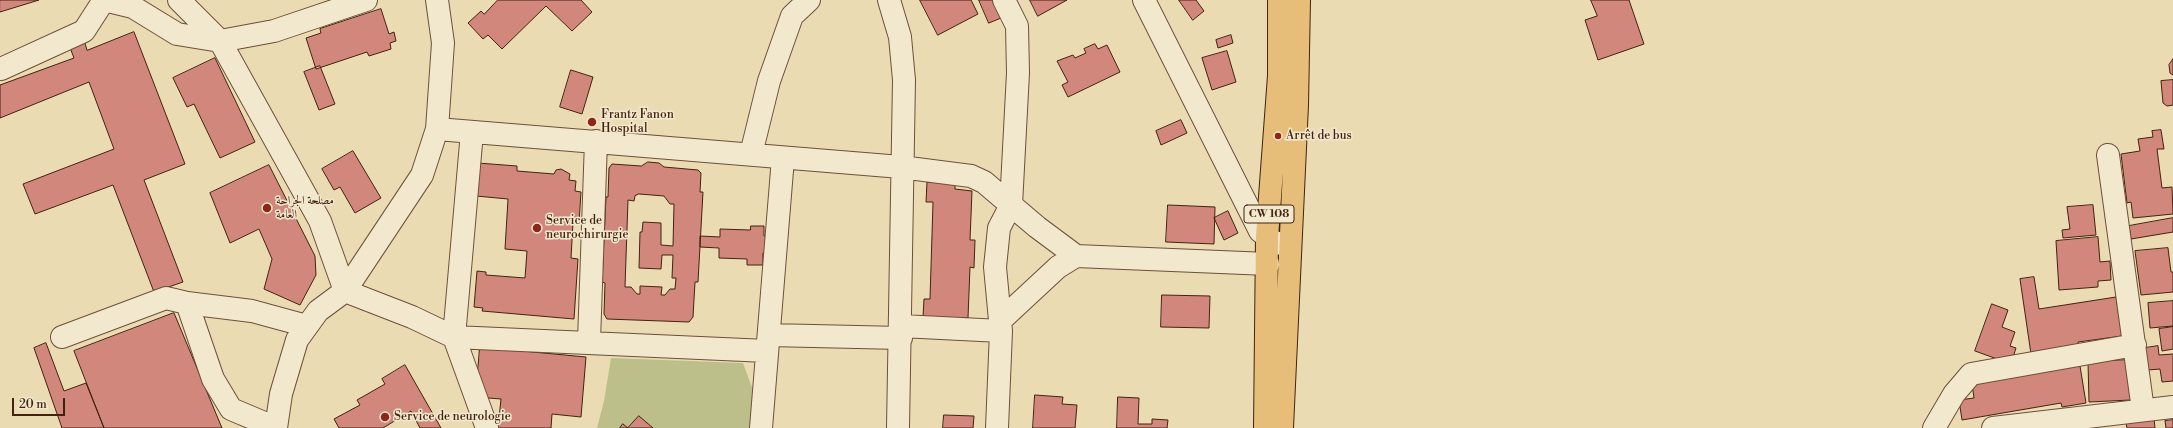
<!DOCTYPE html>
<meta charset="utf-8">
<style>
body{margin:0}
#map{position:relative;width:2173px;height:428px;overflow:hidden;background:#ebdbb3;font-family:"Libre Bodoni",serif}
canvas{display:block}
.scale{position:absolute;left:12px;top:398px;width:53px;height:18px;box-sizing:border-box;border:2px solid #432210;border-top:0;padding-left:5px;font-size:12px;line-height:14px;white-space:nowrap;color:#432210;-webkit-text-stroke:3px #f2e8ce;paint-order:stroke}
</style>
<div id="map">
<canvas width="2173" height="428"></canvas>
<div class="scale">20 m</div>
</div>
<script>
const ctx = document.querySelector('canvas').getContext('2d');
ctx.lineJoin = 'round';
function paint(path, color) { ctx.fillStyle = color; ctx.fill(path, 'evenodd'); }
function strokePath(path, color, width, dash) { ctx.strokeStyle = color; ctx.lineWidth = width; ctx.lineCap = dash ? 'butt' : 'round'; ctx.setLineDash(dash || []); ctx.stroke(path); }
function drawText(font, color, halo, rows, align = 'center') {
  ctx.font = font + ' "Libre Bodoni",Amiri,serif'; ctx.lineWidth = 3; ctx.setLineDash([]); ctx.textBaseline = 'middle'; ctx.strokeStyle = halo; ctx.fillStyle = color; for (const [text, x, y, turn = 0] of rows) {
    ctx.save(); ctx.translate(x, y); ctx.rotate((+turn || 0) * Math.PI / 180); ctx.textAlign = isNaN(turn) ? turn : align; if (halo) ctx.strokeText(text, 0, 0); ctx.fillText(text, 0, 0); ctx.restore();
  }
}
const green = new Path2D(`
 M611,358L743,363L762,415L761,428H653L639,416L628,428L623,424L620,428H597L604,401Z`);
const building = new Path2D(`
 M0,0H39L0,12Z
 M498,0H581L592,12L572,31L546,6L502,49L488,35L483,39L468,23L481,11L484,14Z
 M920,0H971L978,14L938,35Z
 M979,0H993L1001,18L989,23Z
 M1030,0H1067L1038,16Z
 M1179,0H1196L1204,11L1193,20Z
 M1591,0H1629L1644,44L1598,60L1585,20L1597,16Z
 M381,9L389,34L394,32L396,41L390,43L391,49L369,56L367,52L316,69L306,38L321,33L320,29Z
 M134,32L185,164L144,180L183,282L154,292L113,185L35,214L23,184L114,149L89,82L0,118V85L74,58L69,45L84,40L87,50Z
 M1231,35L1233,43L1218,48L1216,40Z
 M1095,44L1098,49L1107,45L1120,72L1068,97L1062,85L1068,82L1057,61L1073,55L1075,58L1086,53L1084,49Z
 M1227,51L1236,82L1212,90L1202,58Z
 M215,58L255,142L220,158L194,104L187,107L173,78Z
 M2173,59V75L2170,73L2169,65Z
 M320,66L335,104L319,110L304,72Z
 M571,70L593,77L582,114L560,107Z
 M2173,80V105L2167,106L2163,103L2161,81Z
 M1181,120L1187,133L1161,145L1156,131Z
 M2161,130L2164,149H2157L2162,188L2172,187L2173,214L2133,218L2131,202L2127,203L2121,154L2140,151L2138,139L2153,137L2152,131Z
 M353,151L381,198L355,213L340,187L334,190L322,169Z
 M648,162L659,163L664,167L698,170L701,173L700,192H703L698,282H695L693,317L689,322L607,319L604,314L605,283L602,282L606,197H608L609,168L612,164L641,166ZM639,194L664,196L670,204H674L673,246L661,245V223L643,222L642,232H640L639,268L661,269L662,255H673L672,278H676L675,289H670L665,295H661L662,287L640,286V294H637L631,287H625L628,200L634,201L635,196Z
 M478,163L517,166V171L554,174L556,170L561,169L570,174L569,180L576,181L575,191L581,192L579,223H573L571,258L578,259L574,319L482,311L483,308L474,307L477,271L486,272V275L525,278L527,251L505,249L508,199L476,196Z
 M269,165L315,256L316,275L300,305L264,289L272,259L259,229L230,243L210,193Z
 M955,180V189L972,191L970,240H975L974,268L970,267L968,318L923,317L924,299H930L933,202H926L927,182L942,183Z
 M1168,205L1215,207L1214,244L1166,242Z
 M2093,205L2096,235L2063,238L2062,230L2070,229L2067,207Z
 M1228,211L1238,233L1224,240L1214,218Z
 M2173,218V232L2131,239L2129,226Z
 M751,226H764V236L769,237L768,253H763V265H747V259L719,258V248L700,247V236L720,237V229L750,230Z
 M2098,237L2100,262L2110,261L2111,280L2098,281V287L2059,290L2056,241Z
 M2168,248L2171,272H2173V292L2141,295L2135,251Z
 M2034,277L2039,309L2116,297L2122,336L2078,342L2079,347L2031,354L2020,279Z
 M1162,295L1210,296L1209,328L1161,327Z
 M2173,301V326L2150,328L2148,303Z
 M1992,304L2008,310L2002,327L2015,332L2010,346L2016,348L2011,364L1975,351Z
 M174,313L222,428H104L74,351Z
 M2173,327V349L2162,351L2159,329Z
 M46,343L64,391L86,383L104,428H62L34,348Z
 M2158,346L2159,355L2173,354V381L2162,382L2160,369L2148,370L2145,348Z
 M480,347L586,357L581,417L552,414L551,428H498L501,399L476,397Z
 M2129,360L2131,400L2089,402L2088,362Z
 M405,365L441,428H420L411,411L383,428H339L334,419L360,405L357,400L385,384L382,379Z
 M2080,366L2086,403L2062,407L2061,403L1962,420L1959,400L1974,398L1972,384Z
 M1035,395L1063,397L1062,404L1077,405L1075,428H1033Z
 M1118,397L1139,398L1138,424H1152V419L1168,420L1167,428H1117Z
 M944,415L974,416L973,428H943Z
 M639,416L653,428H628Z
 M2154,419L2155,428H2127L2126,423Z
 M2173,420V428H2166L2165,421Z
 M623,424L628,428H620Z`);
const minor = new Path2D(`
 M104,0L133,7L177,34L220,41L274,31L366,0
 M179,0L220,41L320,221L345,291L412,317L454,337L767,351
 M889,0L900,37L904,80L898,428
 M1144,0L1260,231L1274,242L1290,246
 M1,69L84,31L104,0
 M437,129L901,167L971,176L984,182L1037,227L1076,256
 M472,132L454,337L487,428
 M751,154L769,81L792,16L809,0
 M2108,155L2143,410
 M187,303L213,379L231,409L276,428
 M1001,320L1058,267L1076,256L1268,264
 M901,326L1001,331
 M769,335L901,338
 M62,337L166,298L187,303L252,311L307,326
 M589,341L596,141
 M276,428L281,394L297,340L318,311L345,291L422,175L437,129L443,43L437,0
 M761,428L783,158
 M997,428L1001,331L995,267L999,228L1011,205L1018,73L1017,26L1004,0
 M1934,428L1954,394L1971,374L2135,345
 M1993,428L2173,407`);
const highway = new Path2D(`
 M1265,428L1267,237L1279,76V0
 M1282,428L1297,105L1299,0`);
const markers = [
 [592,122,5,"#8f2418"],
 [1278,136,4,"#8f2418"],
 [267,208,5,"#8f2418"],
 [537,228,5,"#8f2418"],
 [385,417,5,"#8f2418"]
];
const shields = [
 [1269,214,50]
];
const shieldNames = [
 ["CW 108",1269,214]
];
const poiNames = [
 ["Frantz Fanon",601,115],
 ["Hospital",601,129],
 ["Arrêt de bus",1286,136],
 ["مصلحة الجراحة",276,201],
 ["العامة",276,215],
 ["Service de",546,221],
 ["neurochirurgie",546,235],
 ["Service de neurologie",394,417]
];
paint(green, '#bcbf89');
paint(building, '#d1877b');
strokePath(building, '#432210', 1);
strokePath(minor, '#6d5039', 24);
strokePath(highway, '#432210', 24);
strokePath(minor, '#f2e8ce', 22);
strokePath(highway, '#e6be7a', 22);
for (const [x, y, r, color] of markers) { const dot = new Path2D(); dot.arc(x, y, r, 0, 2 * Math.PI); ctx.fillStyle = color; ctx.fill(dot); strokePath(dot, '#f2e8ce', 1.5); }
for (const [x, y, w] of shields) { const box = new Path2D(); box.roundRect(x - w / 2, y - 9, w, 18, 3); ctx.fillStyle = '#f2e8ce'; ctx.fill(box); strokePath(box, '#432210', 1); }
drawText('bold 11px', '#432210', null, shieldNames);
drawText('12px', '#432210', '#f2e8ce', poiNames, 'left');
</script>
